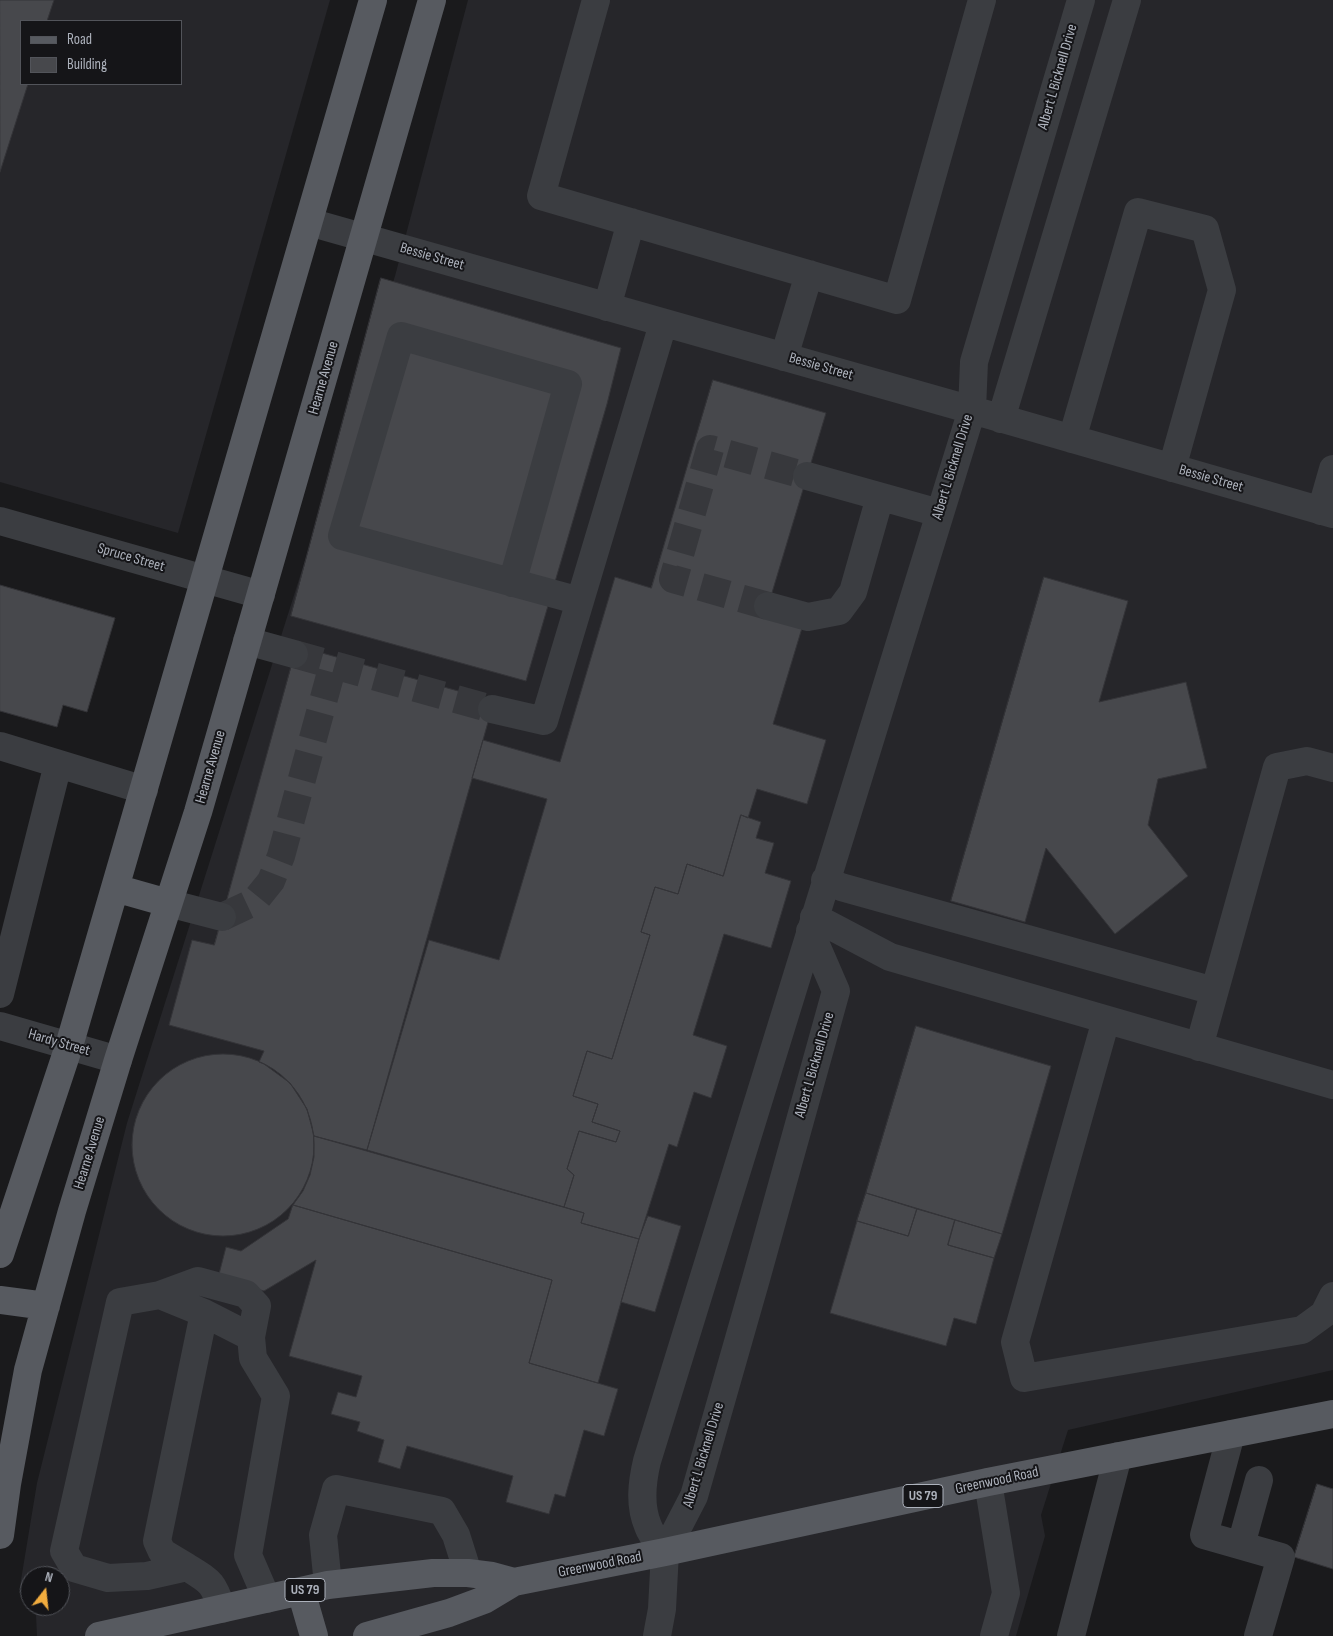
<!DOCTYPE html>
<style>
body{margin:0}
#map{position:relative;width:1333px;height:1636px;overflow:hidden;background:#1a1a1c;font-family:"Sofia Sans Condensed",sans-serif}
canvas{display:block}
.legend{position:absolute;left:20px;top:20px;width:162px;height:65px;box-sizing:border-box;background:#151518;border:1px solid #52545a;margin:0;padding:6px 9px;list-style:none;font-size:15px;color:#adb2bc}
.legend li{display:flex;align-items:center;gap:10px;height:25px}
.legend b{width:25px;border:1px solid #52545a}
.north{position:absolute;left:20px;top:1566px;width:50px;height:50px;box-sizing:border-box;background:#151518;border:1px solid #52545a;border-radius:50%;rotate:16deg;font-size:14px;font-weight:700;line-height:20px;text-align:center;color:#adb2bc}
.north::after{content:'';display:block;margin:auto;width:18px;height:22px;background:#f1ac3e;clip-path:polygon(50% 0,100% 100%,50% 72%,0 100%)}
</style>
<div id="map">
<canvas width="1333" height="1636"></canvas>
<ul class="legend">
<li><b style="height:6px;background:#575a60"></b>Road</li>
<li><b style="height:14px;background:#47484c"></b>Building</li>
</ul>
<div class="north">N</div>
</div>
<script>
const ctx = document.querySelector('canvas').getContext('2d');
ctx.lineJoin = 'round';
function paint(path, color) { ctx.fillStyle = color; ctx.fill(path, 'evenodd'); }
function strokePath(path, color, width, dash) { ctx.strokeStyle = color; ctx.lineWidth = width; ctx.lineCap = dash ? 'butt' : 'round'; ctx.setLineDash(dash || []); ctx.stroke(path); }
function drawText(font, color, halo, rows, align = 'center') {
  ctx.font = font + ' "Sofia Sans Condensed",sans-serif'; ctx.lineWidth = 4; ctx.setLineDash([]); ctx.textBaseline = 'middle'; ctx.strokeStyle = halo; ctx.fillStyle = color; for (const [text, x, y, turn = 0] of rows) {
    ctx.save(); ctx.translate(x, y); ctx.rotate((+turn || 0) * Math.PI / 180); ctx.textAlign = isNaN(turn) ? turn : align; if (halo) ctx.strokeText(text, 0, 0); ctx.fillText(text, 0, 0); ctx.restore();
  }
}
const built = new Path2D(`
 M0,0H330L178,533L0,482ZM21,21H181V84H21Z
 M468,0H1333V1370L1068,1430L1041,1515L1045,1536L1016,1636H37L36,1615L19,1592L37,1483L127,1123L395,276ZM30,1576H60V1606H30Z`);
const building = new Path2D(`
 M0,0H54L47,21H21V84H28L0,172Z
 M381,278L621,348L607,404L526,681L291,616Z
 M713,380L826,413L765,616L802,628L773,724L826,740L807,804L757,789L748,818L741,815L723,876L687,864L678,894L655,887L641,932L650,935L612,1059L587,1051L573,1096L598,1104L592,1122L620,1131L616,1142L579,1131L567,1169L574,1175L564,1207L367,1150L429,940L499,960L547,799L472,778L483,740L560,762L615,577L651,588Z
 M1044,577L1128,601L1099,702L1186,682L1207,768L1158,779L1148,825L1188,876L1115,934L1046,848L1025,922L951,901Z
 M0,585L115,618L87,712L63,705L57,727L0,711Z
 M297,646L494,701L367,1150L314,1136L307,1109L290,1083L264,1064L259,1062L264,1051L169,1025L192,940L214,945Z
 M741,815L761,822L756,838L774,843L765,873L791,881L771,948L724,934L693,1035L727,1046L711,1098L694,1092L677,1147L669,1144L639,1239L581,1223L584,1213L564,1207L574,1175L567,1169L579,1131L616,1142L620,1131L592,1122L598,1104L573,1096L587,1051L612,1059L650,935L641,932L655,887L678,894L687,864L723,876Z
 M916,1026L1051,1066L1002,1234L866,1193Z
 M132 1145a91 91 0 1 1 182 0a91 91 0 1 1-182 0Z
 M314,1136L584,1213L581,1223L639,1239L598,1383L529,1363L552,1280L293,1205L303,1191L310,1175L314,1157Z
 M866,1193L917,1209L908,1236L857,1221Z
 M293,1205L552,1280L529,1363L618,1389L604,1436L584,1430L565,1497L555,1494L549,1514L506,1502L513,1476L407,1446L400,1469L378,1462L384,1440L357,1431L360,1422L331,1414L338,1392L356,1397L362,1376L289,1356L316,1260L264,1291L218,1278L226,1247L241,1251L288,1219Z
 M917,1209L955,1220L948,1245L994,1258L976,1324L954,1318L946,1346L830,1313L857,1221L908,1236Z
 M648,1216L681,1226L655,1312L621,1302L639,1239Z
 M955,1220L1002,1234L994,1258L948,1245Z
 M1317,1484L1333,1489V1569L1294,1557Z`);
const minorTunnel = new Path2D(`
 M768,606L673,579L710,449L807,476
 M294,654L492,709
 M222,917L254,902L271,881L281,856L333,665`);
const minor = new Path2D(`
 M596,0L541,196L897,300L982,0
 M309,222L972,410L1333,514
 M607,307L631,222
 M784,357L809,274
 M1001,419L1127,0
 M1072,439L1138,212L1205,229L1222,290L1172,468
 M807,476L939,513
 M1321,511L1333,469
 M0,521L261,595
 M512,583L568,384L401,336L342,536L580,601
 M768,606L808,617L839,611L853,592L880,497
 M247,641L294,654
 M492,709L544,721L663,324
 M0,746L144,790
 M825,880L841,887L1214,991
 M168,903L222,917
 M814,917L890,957L1333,1085
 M0,994L58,764
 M1106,1020L1015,1342L1024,1378L1302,1330L1324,1314L1333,1296
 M0,1026L118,1060
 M1199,1047L1277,767L1307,761L1333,768
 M160,1295L198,1281L246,1294L257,1306L251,1337
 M1231,1434L1204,1535L1281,1557L1258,1636
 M988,1482L1006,1593L994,1636
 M1241,1545L1259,1480
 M665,1552C659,1544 651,1535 648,1526C639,1505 642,1482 647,1461L972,410L974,362L1081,0
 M187,1567L162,1552L157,1541L204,1313
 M328,1585L323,1535L336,1489L442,1511L456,1535L468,1573
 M222,1609C213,1582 211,1582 187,1567L147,1576L108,1578L74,1568L64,1551L120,1302L160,1295L204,1313L251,1337L253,1358L276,1396L248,1555L267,1599
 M657,1636L662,1609L665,1552L694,1496L756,1279L836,991L810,931
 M1071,1636L1118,1456`);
const major = new Path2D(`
 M115,888L168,903
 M0,1254L69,1046L373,0
 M0,1300L46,1306
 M0,1535L7,1484L28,1370L72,1211L118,1060L198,812L432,0
 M301,1591L314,1636
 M99,1636L328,1585L433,1573H468L492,1576L514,1582
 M367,1636L449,1613L484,1600L514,1582L665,1552L988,1482L1333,1414`);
const shields = [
 [923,1496,40],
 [305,1590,40]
];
const shieldNames = [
 ["US 79",923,1496],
 ["US 79",305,1590]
];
const streetNames = [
 ["Albert L Bicknell Drive",1058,77,-74],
 ["Bessie Street",432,257,16],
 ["Bessie Street",821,367,16],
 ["Hearne Avenue",324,378,-74],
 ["Albert L Bicknell Drive",953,467,-73],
 ["Bessie Street",1211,479,16],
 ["Spruce Street",131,558,16],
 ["Hearne Avenue",211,767,-74],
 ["Hardy Street",59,1043,16],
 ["Albert L Bicknell Drive",815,1065,-74],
 ["Hearne Avenue",90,1153,-73],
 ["Albert L Bicknell Drive",704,1455,-73],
 ["Greenwood Road",997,1481,-12],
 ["Greenwood Road",600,1565,-11]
];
paint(built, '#26262a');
paint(building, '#47484c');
strokePath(building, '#343438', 1);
strokePath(minorTunnel, '#37383c', 28, [28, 14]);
strokePath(minor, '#3b3d41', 28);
strokePath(major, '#575a60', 28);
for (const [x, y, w] of shields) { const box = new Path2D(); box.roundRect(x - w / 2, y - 11.5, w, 23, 4); ctx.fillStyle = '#151518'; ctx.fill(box); strokePath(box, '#adb2bc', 1); }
drawText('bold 14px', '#adb2bc', null, shieldNames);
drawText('15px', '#adb2bc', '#151518', streetNames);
</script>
